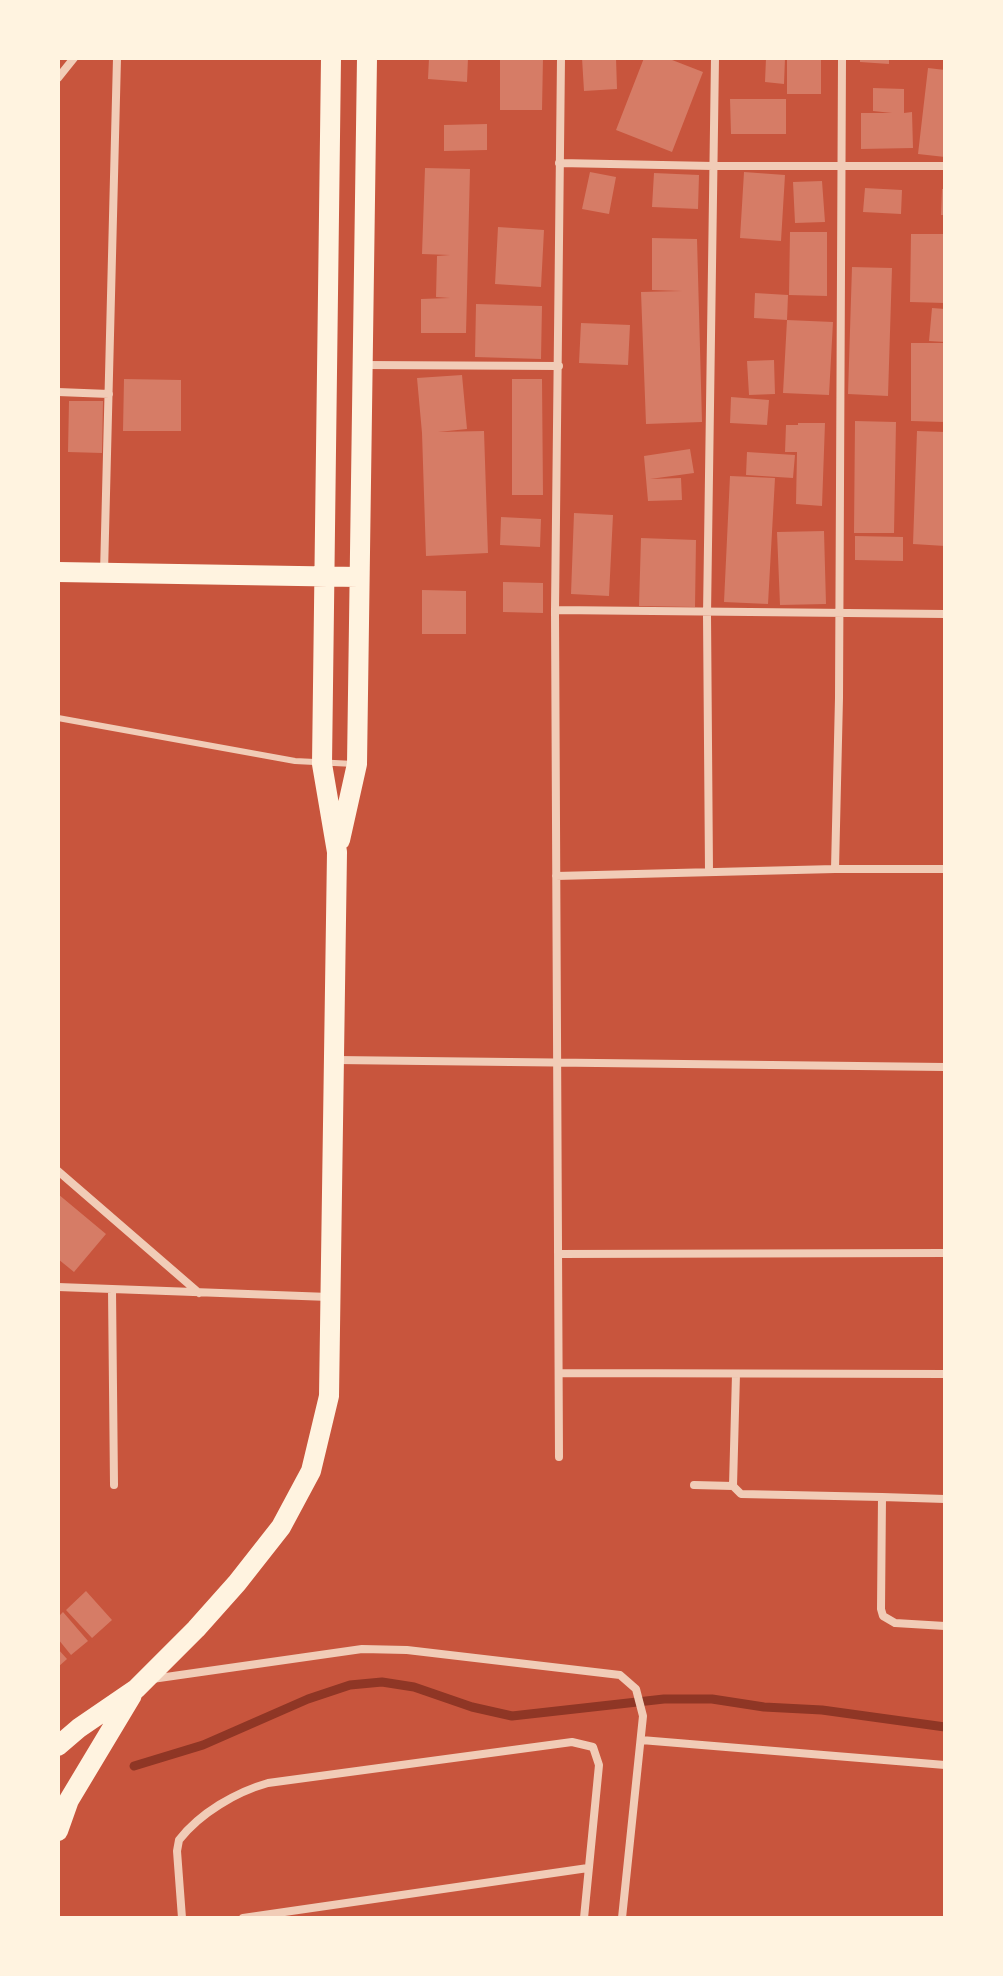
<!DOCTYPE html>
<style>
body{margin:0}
#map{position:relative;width:1003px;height:1976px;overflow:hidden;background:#c8553d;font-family:Roboto,sans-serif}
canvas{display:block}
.frame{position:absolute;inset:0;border:60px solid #fff3e0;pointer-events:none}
</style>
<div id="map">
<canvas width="1003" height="1976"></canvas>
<div class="frame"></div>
</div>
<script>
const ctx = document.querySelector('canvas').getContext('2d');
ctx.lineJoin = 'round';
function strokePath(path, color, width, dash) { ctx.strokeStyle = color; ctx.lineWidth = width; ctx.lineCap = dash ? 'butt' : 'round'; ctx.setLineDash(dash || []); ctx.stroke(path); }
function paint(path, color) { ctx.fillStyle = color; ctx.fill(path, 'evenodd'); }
const stream = new Path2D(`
 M134,1766L203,1745L308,1699L350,1685L382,1682L414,1687L472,1707L512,1716L664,1699H712L764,1707L822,1710L945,1727`);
const building = new Path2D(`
 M429,58H468L467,82L428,79Z
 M500,58H543L542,110H500Z
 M582,58H616L617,89L584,91Z
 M644,58H667L703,72L672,152L616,130Z
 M766,58H785L784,84L765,82Z
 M787,58H821V94H787Z
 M860,58H889V64L860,62Z
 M928,68L945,70V157L918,154Z
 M873,88L904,89V113L912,112L913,148L861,149V113H892L873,111Z
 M730,99H786V134H731Z
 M487,124V150L444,151V125Z
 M425,168L470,169L466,333H421V299L450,298L436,297L437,256L450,255L422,254Z
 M590,172L616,177L609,214L582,209Z
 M744,172L785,175L781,241L740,238Z
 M654,173L699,175L698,209L652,207Z
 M822,181L825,222L795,223L793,182Z
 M865,188L902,190L901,214L863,212Z
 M942,189H945V215H941Z
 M498,227L544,230L541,287L495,284Z
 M790,232H827V296L789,295Z
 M911,234H945V303L910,302Z
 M652,238L697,239L702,422L646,424L641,292L682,291L652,290Z
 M852,267L892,268L888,396L848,394Z
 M755,293L788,295L787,320L754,318Z
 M476,304L542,306L541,359L475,357Z
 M932,308L945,309V342L929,341Z
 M787,320L833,322L829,395L783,393Z
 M581,323L630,325L628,365L579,363Z
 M911,343H945V422L911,421Z
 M774,360L775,394L749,395L747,361Z
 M462,375L467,429L438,432L484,431L488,553L426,556L422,433L417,378Z
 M124,379L181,380V431H123Z
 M512,379H542L543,495H512Z
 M731,397L769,400L767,425L730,423Z
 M69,401H103L102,453L68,452Z
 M855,421L896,422L894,533H854Z
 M798,423H825L822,506L796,504L797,452H785L786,425H798Z
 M917,431L945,432V546L913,544Z
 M690,449L694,473L650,479L681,478L682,500L648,501L644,456Z
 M747,452L795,455L793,478L746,475Z
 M730,476L775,478L768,604L724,602Z
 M574,513L613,515L609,596L571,594Z
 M501,517L541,519L540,547L500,545Z
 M824,531L826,604L780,605L777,532Z
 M855,536L903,537V561L855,560Z
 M641,538L696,540L695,607L639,606Z
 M503,582L543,583V613L503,612Z
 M422,590L466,591V634H422Z
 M58,1194L106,1234L74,1272L58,1259Z
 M86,1591L112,1620L92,1638L66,1610Z
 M63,1612L88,1641L71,1655L58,1639V1617Z
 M58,1649L67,1659L58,1667Z`);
const service = new Path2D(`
 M58,718L295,761L354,764`);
const minor = new Path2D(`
 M58,78L74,58
 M559,163L713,166H945
 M364,365L559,366
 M58,392L109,394
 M104,573L117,58
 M555,610L945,614
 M835,869L839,698L842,58
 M709,872L707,614L715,58
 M556,876L835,869H945
 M336,1060L945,1067
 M58,1171L199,1293
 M558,1254L945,1253
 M58,1287L329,1297
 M112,1290L114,1485
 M559,1373L945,1374
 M559,1457L555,610L561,58
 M694,1485L733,1486L741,1494L882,1497
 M733,1486L736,1374
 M945,1499L882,1497L881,1609L883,1616L895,1623L945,1626
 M152,1679L362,1649L407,1650L620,1675L636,1689L643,1716L622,1918
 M641,1740L945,1765
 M182,1918L177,1851L179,1840C200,1813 236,1792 268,1783L572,1742L593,1747L599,1765L584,1918
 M243,1918L588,1868`);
const primary = new Path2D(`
 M58,572L358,577
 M340,840L357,764L367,58
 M58,1746L79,1728L136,1689L196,1629L237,1583L281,1527L311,1471L329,1396L337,852L322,764L331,58
 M58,1831L69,1800L132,1695`);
strokePath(stream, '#8f3625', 9);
paint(building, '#d67c66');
strokePath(service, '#f1ccb7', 6);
strokePath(minor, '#f1ccb7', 8);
strokePath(primary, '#fff3e0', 20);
</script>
